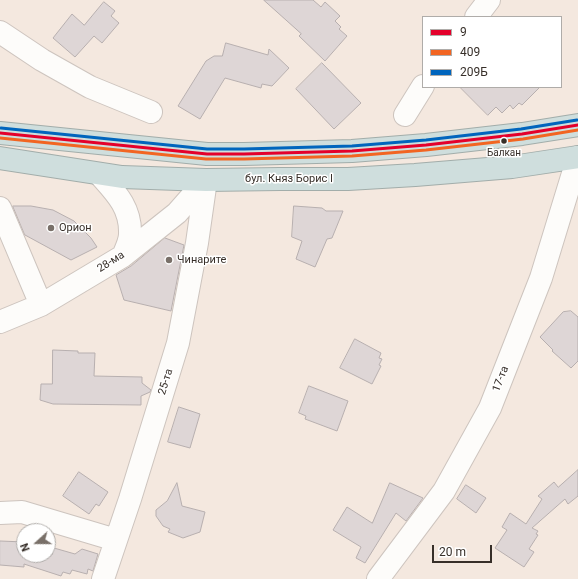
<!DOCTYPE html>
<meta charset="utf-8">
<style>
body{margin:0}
#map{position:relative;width:578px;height:579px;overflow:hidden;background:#f4e8df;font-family:Roboto,sans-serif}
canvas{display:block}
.legend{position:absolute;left:422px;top:16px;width:140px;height:72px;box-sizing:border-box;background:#fff;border:1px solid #afaca9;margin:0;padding:5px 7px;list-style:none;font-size:12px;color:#372f29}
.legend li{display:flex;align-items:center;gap:8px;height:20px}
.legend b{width:20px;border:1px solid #afaca9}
.north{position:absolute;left:16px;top:523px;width:40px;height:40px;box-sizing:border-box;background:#fff;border:1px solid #afaca9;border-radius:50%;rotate:249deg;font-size:11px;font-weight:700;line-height:16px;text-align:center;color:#372f29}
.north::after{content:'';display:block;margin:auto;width:14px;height:18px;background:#797069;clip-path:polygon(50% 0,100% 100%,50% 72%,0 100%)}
.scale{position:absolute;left:432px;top:545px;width:60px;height:18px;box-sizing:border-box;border:2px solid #372f29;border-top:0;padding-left:5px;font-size:12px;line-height:14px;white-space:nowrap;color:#372f29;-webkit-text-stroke:3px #fff;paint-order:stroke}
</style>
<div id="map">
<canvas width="578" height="579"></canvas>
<ul class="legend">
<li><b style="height:5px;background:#e4002b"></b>9</li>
<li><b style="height:5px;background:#f26522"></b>409</li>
<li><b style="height:5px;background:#0065bd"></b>209Б</li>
</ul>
<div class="north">N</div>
<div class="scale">20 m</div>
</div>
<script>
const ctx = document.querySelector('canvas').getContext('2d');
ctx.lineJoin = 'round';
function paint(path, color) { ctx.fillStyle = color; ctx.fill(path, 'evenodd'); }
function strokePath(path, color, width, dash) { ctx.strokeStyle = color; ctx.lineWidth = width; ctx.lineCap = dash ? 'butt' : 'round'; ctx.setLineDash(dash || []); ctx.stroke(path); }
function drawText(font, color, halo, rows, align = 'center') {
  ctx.font = font + ' Roboto,sans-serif'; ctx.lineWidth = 3; ctx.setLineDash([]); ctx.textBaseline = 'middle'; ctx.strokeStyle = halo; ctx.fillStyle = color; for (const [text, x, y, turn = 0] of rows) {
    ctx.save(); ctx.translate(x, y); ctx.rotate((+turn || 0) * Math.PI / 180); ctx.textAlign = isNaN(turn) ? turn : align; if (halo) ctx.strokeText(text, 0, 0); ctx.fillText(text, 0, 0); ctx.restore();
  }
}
const building = new Path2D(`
 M264,0H313L321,7L325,2L340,16L335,21L341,27L339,29L347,36L325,61L299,36L301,34Z
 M104,2L115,11L111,16L119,23L102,43L94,36L75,57L53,38L72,14L84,25Z
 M226,43L268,55L269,49L289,68L272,86L262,84L261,88L225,78L200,119L178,106L206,61L214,56H222Z
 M322,63L361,103L334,129L296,89Z
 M460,87H540L522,105L519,103L513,109L510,105L502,113L496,107L488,115Z
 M13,206H31L53,210L74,221L91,238L97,247L71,260L25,235Z
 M294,206L322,208L326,211H343L332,238L327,239L315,267L296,259L302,241L292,237Z
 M165,238L184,245L171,311L124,300L116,275L131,266Z
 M571,311L578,317V361L571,368L552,351L553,350L540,337L563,312Z
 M355,339L381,353L379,358L382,359L379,365L381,366L372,384L340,368Z
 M53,350L78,351V353H95L94,376L142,377V383L151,390L150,392L141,396V405L53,404L40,400L41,384H52Z
 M309,386L348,401L337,431L305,419L306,416L299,413Z
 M179,407L200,414L190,448L168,442Z
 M578,470V496L568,504L565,499L532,528L538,531L536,534L538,535L529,549L534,552L524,567L495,548L507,530L502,527L510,513L526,524L542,499L538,496L554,482L558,487Z
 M79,472L108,492L99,506L96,504L89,514L63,496Z
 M177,483L182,506L205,512L200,532L183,538L168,532L170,529L163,526L156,516V510L167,501Z
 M390,483L423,498L406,521L396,513L365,563L356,558L361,547L333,530L347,507L372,523Z
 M466,485L486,498L476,513L457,499Z
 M0,541L24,542V555H52L54,548L75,554L82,549L98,554L93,571L88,569L87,574L72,570L70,574L63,572L61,576L24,564V567L0,565Z`);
const minor = new Path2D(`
 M476,17L489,0
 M0,32L42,60L90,87L151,112
 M405,115L423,86
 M99,174C115,192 131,207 130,234C130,241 126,249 123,256
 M0,208L41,305
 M0,322L41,305L123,256L177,213L206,180
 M0,513L22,512L116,540
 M103,579L130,499L178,343L197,243L206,180
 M378,579L444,491L490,408L541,278L578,157`);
const highway = new Path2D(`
 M0,133L207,154H244L352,151L426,145L522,134L578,125
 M0,158L122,177L206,180L280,179H348L415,175L512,167L578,157`);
const bus1 = new Path2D(`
 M0,133L207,154H244L352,151L426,145L522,134L578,125`);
const bus2 = new Path2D(`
 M0,138L206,159H244L352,156L426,150L523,139L578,130`);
const bus3 = new Path2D(`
 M1,128L207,149H244L352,146L426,140L521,129L577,120`);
const markers = [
 [504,141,3.5,"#372f29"],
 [51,228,4,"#797069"],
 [169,260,4,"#797069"]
];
const busNames = [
 ["Балкан",504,153]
];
const streetNames = [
 ["бул. Княз Борис I",289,179],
 ["28-ма",111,262,-32],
 ["17-та",501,379,-69],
 ["25-та",166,382,-73]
];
const poiNames = [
 ["Орион",59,228],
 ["Чинарите",177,260]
];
paint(building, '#ded6d6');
strokePath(building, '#b7afaf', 1);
strokePath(minor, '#cdc4be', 24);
strokePath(highway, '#a2adaa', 24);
strokePath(minor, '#fdfcfa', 22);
strokePath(highway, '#cfdedd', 22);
strokePath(bus1, '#e4002b', 3);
strokePath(bus2, '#f26522', 3);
strokePath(bus3, '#0065bd', 3);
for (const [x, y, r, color] of markers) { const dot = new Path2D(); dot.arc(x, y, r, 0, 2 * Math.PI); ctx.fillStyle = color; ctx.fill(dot); strokePath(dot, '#fff', 1.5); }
drawText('10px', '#372f29', '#fff', busNames);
drawText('11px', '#372f29', '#fff', streetNames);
drawText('11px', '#372f29', '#fff', poiNames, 'left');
</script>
